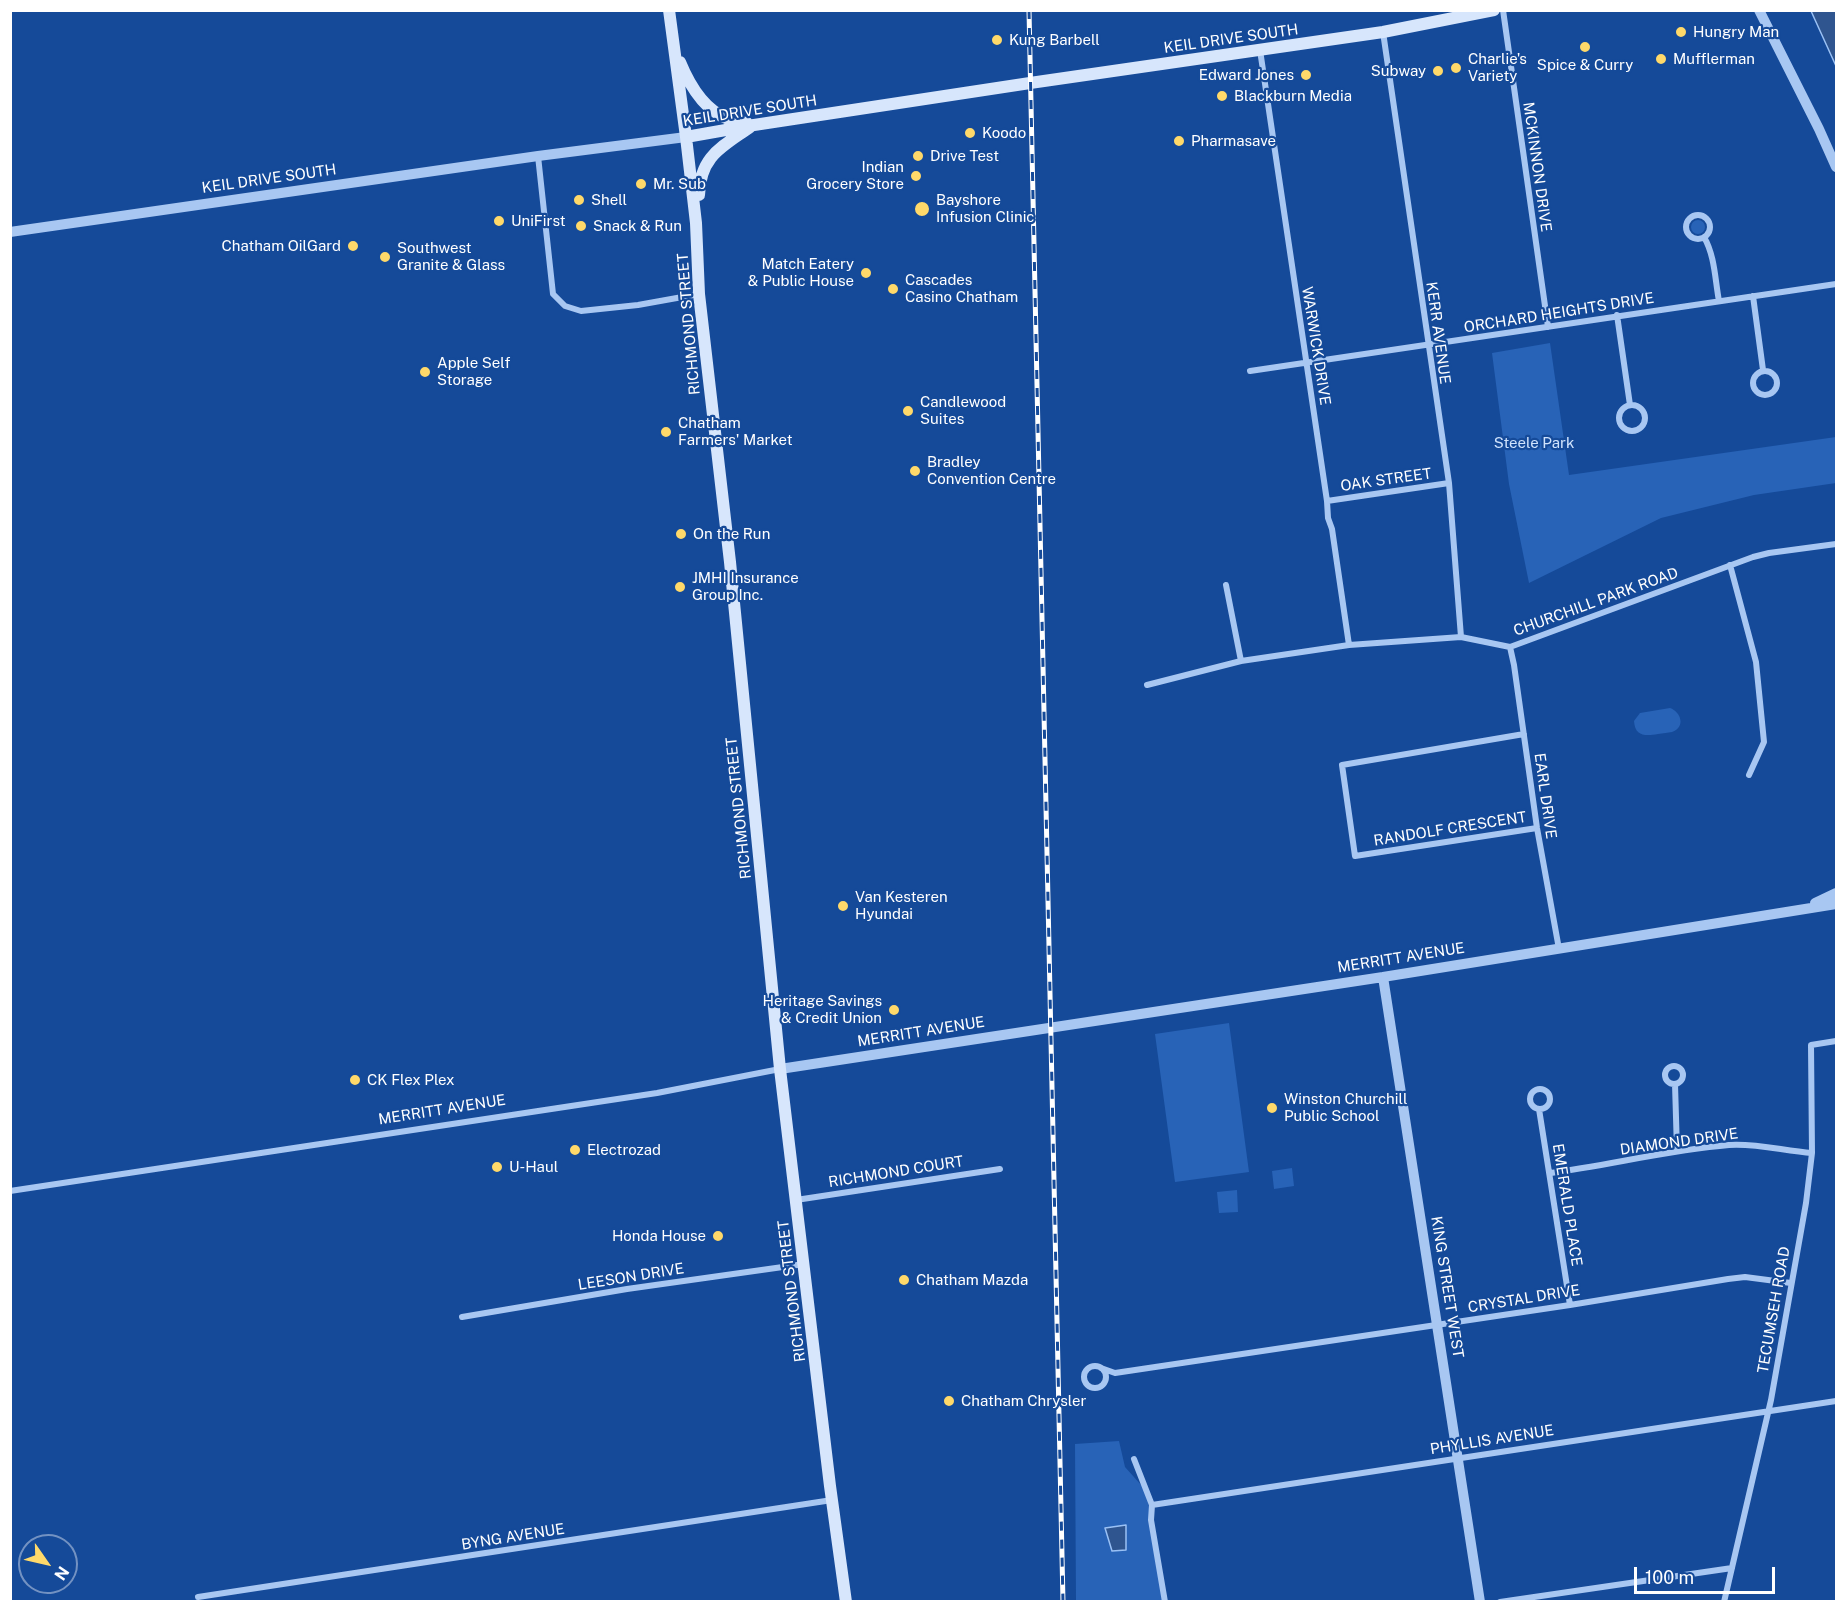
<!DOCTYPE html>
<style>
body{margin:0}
#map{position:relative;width:1847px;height:1612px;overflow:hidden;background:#154a99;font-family:"Public Sans",sans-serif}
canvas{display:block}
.frame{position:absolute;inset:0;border:12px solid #fff;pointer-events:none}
.north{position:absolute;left:18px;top:1534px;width:60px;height:60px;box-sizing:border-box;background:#154a99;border:2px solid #7392c2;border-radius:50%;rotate:124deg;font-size:16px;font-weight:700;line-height:24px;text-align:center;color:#fff}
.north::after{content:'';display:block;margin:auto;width:21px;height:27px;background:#ffd96a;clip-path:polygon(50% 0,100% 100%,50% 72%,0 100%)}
.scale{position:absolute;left:1634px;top:1567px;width:141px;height:27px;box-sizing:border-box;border:3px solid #fff;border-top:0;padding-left:8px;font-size:18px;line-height:21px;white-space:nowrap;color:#fff;-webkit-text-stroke:4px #154a99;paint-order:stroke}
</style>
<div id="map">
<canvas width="1847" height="1612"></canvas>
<div class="frame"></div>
<div class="north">N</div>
<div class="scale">100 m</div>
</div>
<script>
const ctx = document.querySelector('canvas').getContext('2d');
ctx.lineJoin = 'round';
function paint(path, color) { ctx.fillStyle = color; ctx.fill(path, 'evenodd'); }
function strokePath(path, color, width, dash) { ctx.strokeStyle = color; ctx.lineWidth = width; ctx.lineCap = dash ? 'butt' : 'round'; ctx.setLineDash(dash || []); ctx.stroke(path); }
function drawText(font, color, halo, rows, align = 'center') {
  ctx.font = font + ' "Public Sans",sans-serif'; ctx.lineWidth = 4.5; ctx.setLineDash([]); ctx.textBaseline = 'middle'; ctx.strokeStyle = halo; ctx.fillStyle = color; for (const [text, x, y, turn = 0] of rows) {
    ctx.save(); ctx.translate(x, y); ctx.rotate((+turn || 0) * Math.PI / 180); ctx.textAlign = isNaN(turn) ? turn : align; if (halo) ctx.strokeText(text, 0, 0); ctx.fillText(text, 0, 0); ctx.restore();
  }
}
const green = new Path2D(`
 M1691 227a7 7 0 1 1 14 0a7 7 0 1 1-14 0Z
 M1550,343L1569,475L1836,437V483L1754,495L1661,518L1529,583L1509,484L1492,353Z
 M1670,708C1681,712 1686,727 1672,732C1668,733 1663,733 1658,734C1646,736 1635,737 1634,721L1640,713Z
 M1229,1023L1249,1172L1175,1182L1155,1034Z
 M1292,1168L1294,1186L1274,1189L1272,1171Z
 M1237,1190L1238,1212L1219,1213L1217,1192Z
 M1119,1441L1125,1467L1142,1486L1148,1500L1163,1601H1076L1075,1444Z`);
const water = new Path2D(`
 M1811,11H1836V66Z
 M1126,1525V1550L1112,1551L1105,1528Z`);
const minor = new Path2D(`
 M1503,10L1548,327
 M1383,32L1449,483L1461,637
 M1260,50L1327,501L1328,518L1332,529L1349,645
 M538,156L553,294L565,306L581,311L638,305L699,294
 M1686 227a12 12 0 1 1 24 0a12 12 0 1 1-24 0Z
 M1704,237C1715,256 1715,280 1719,301
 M1753,296L1763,370
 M1617,315L1630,405
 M1753 383a12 12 0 1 1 24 0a12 12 0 1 1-24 0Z
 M1250,371L1836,284
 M1619 418a13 13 0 1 1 26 0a13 13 0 1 1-26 0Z
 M1327,501L1449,483
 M1730,565L1756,662L1764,742L1749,775
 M1226,585L1241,661
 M1510,647L1514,665L1537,828L1559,949
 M1147,685L1241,661L1349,645L1461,637L1510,647L1753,557L1769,553L1836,544
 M1524,734L1342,765L1355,856L1537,828
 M1665 1075a9 9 0 1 1 18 0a9 9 0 1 1-18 0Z
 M1675,1084L1677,1151
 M1530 1099a10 10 0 1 1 20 0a10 10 0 1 1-20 0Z
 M1539,1109L1570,1305
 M1550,1173C1610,1165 1669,1150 1729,1145C1757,1143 1784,1151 1812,1153
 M10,1191L657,1093L780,1069
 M796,1200L1000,1169
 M462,1317L627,1289L804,1264
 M1084 1377a11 11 0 1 1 22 0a11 11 0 1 1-22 0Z
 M1101,1368L1115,1373L1570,1305L1728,1279L1745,1277L1791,1283
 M1134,1459L1152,1505L1151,1520L1165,1602
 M1152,1505L1836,1401
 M198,1597L832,1500
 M1500,1602L1732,1568
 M1724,1602L1771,1400L1806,1203L1812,1153L1811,1045L1836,1041`);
const tertiary = new Path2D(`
 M1759,10L1819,129L1836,167
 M10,232L538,156L686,137
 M1815,903L1836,893
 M1383,977L1480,1602
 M780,1069L1383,977L1836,904`);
const secondary = new Path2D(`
 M669,10L686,137L696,223L699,294L730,562L780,1069L830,1486L846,1602
 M680,62C689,84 704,110 728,119C734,121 741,122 747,123
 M686,137L754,125L1030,83L1383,32L1494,10
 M699,195C700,156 722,147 750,127`);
const rail = new Path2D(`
 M1029,10L1063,1602`);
const markers = [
 [1681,32,6,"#ffd96a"],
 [997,40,6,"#ffd96a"],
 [1585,47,6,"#ffd96a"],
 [1661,59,6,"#ffd96a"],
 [1456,68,6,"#ffd96a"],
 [1438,71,6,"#ffd96a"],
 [1306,75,6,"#ffd96a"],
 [1222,96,6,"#ffd96a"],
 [970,133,6,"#ffd96a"],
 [1179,141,6,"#ffd96a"],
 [918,156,6,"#ffd96a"],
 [916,176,6,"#ffd96a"],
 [641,184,6,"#ffd96a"],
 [579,200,6,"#ffd96a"],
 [922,209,8,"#ffd96a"],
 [499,221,6,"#ffd96a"],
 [581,226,6,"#ffd96a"],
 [353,246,6,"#ffd96a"],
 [385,257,6,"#ffd96a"],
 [866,273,6,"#ffd96a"],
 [893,289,6,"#ffd96a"],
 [425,372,6,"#ffd96a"],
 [908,411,6,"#ffd96a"],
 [666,432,6,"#ffd96a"],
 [915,471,6,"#ffd96a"],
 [681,534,6,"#ffd96a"],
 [680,587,6,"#ffd96a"],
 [843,906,6,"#ffd96a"],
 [894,1010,6,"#ffd96a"],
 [355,1080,6,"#ffd96a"],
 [1272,1108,6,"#ffd96a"],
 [575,1150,6,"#ffd96a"],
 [497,1167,6,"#ffd96a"],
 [718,1236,6,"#ffd96a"],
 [904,1280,6,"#ffd96a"],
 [949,1401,6,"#ffd96a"]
];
const poiNames = [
 ["Hungry Man",1693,32],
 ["Kung Barbell",1009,40],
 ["Charlie's",1468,59],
 ["Variety",1468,76],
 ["Mufflerman",1673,59],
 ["Spice & Curry",1585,65,"center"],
 ["Subway",1426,71,"right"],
 ["Edward Jones",1294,75,"right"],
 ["Blackburn Media",1234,96],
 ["Koodo",982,133],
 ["Pharmasave",1191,141],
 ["Drive Test",930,156],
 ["Indian",904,167,"right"],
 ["Grocery Store",904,184,"right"],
 ["Mr. Sub",653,184],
 ["Shell",591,200],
 ["Bayshore",936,200],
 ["Infusion Clinic",936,217],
 ["UniFirst",511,221],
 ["Snack & Run",593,226],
 ["Chatham OilGard",341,246,"right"],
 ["Southwest",397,248],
 ["Granite & Glass",397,265],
 ["Match Eatery",854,264,"right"],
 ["& Public House",854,281,"right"],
 ["Cascades",905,280],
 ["Casino Chatham",905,297],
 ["Apple Self",437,363],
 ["Storage",437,380],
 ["Candlewood",920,402],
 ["Suites",920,419],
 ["Chatham",678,423],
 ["Farmers' Market",678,440],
 ["Bradley",927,462],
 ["Convention Centre",927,479],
 ["On the Run",693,534],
 ["JMHI Insurance",692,578],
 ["Group Inc.",692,595],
 ["Van Kesteren",855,897],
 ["Hyundai",855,914],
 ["Heritage Savings",882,1001,"right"],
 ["& Credit Union",882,1018,"right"],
 ["CK Flex Plex",367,1080],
 ["Winston Churchill",1284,1099],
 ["Public School",1284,1116],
 ["Electrozad",587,1150],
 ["U-Haul",509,1167],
 ["Honda House",706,1236,"right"],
 ["Chatham Mazda",916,1280],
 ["Chatham Chrysler",961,1401]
];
const streetNames = [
 ["KEIL DRIVE SOUTH",1231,39,-8],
 ["KEIL DRIVE SOUTH",750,111,-9],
 ["MCKINNON DRIVE",1537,167,82],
 ["KEIL DRIVE SOUTH",269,179,-8],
 ["ORCHARD HEIGHTS DRIVE",1559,313,-9],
 ["RICHMOND STREET",689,324,-95],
 ["KERR AVENUE",1438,333,82],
 ["WARWICK DRIVE",1316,346,81],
 ["OAK STREET",1386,480,-8],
 ["CHURCHILL PARK ROAD",1596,602,-20],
 ["EARL DRIVE",1545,796,82],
 ["RICHMOND STREET",739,808,-96],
 ["RANDOLF CRESCENT",1450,829,-9],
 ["MERRITT AVENUE",1401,958,-9],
 ["MERRITT AVENUE",921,1032,-9],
 ["MERRITT AVENUE",442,1110,-9],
 ["DIAMOND DRIVE",1679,1142,-8],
 ["RICHMOND COURT",896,1172,-9],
 ["EMERALD PLACE",1567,1205,81],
 ["LEESON DRIVE",631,1277,-9],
 ["KING STREET WEST",1447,1287,81],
 ["RICHMOND STREET",792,1291,-97],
 ["CRYSTAL DRIVE",1524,1299,-9],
 ["TECUMSEH ROAD",1774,1310,-80],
 ["PHYLLIS AVENUE",1492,1440,-9],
 ["BYNG AVENUE",513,1537,-9]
];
const parkNames = [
 ["Steele Park",1534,443]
];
paint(green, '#2863b7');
paint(water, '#2f558f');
strokePath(water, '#9ac1f5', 1.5);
strokePath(minor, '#a8c7f2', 6);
strokePath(tertiary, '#a8c7f2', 10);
strokePath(secondary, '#d7e6fc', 12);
strokePath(rail, '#fff', 5);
strokePath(rail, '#154a99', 3, [9]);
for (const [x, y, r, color] of markers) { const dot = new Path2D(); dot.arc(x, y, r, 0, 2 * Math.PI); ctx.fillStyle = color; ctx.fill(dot); strokePath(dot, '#154a99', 2); }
drawText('15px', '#fff', '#154a99', poiNames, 'left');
drawText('15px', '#fff', '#154a99', streetNames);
drawText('15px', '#d0e3fd', '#154a99', parkNames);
</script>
